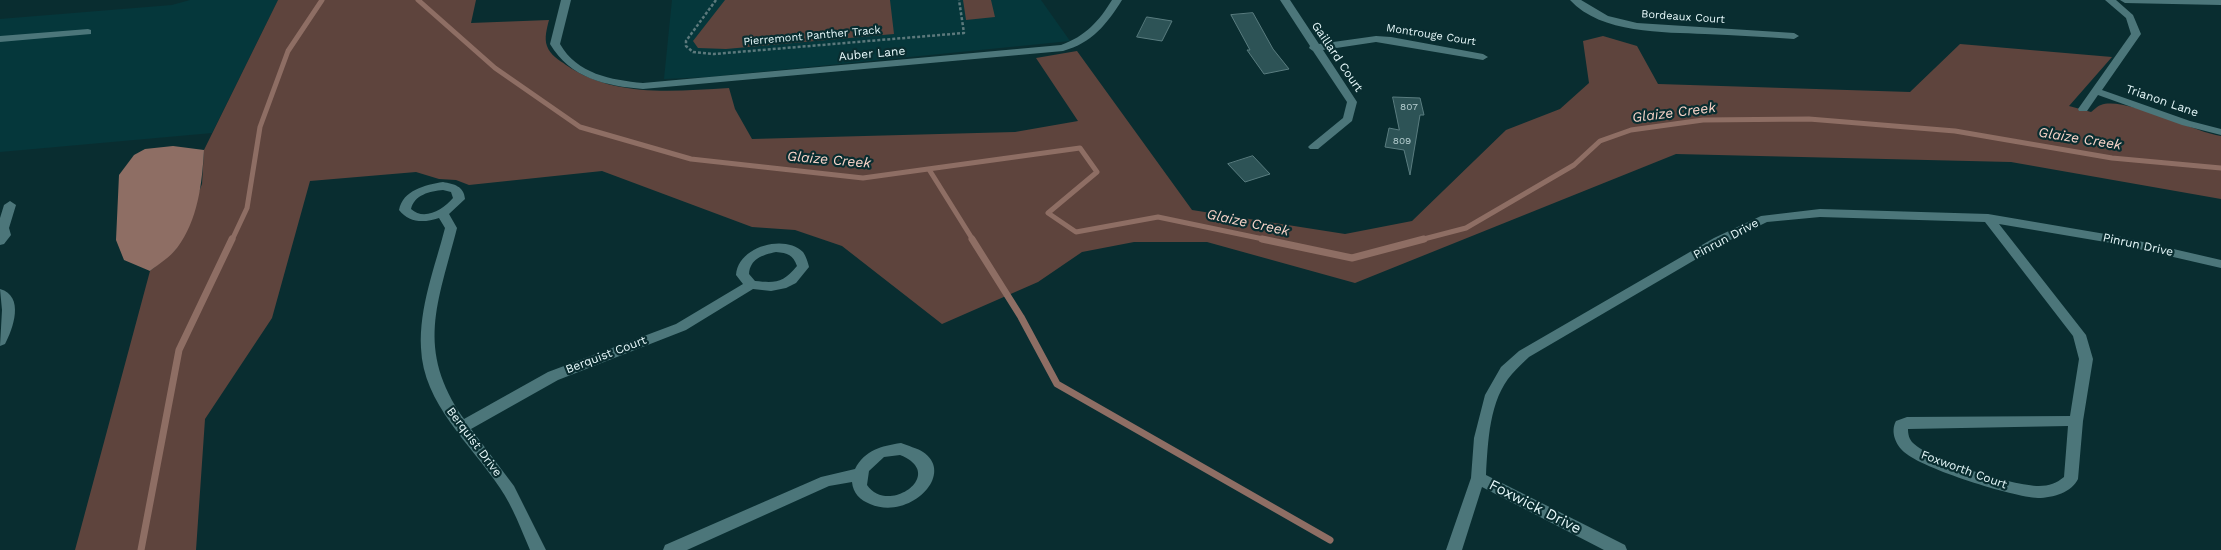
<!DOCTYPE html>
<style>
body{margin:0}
canvas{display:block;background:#092d30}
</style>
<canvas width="2221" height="550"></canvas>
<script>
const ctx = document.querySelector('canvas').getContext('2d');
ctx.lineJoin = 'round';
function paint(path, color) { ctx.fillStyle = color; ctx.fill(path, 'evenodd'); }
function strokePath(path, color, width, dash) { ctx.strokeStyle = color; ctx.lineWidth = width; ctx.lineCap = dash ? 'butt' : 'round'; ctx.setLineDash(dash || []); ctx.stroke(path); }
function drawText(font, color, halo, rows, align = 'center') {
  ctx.font = font + ' "Work Sans",sans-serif'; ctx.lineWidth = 4.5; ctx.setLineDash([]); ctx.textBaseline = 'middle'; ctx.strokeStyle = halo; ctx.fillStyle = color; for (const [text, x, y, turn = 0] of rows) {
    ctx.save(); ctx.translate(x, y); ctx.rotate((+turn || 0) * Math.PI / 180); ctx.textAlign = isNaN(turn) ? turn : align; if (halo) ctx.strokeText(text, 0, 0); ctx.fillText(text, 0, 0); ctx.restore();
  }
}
const built = new Path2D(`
 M190,0H278L212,133L0,152V19L172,5Z
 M672,0H1041L1070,41L709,77L664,79Z`);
const green = new Path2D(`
 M278,0H476L471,23L549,20C547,28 544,38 547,46C550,55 559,60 566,65C614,98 674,91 729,88L735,109L752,139L1015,132L1078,121L1036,58L1077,51L1192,210L1345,234L1412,221L1506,130L1560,109L1589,83L1583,41L1603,36L1637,46L1658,84L1910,92L1960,44L2112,57L2069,106L2091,112C2094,110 2097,106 2101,105C2124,96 2193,132 2221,136V199L2011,162L1676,154L1355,283L1207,242H1134L1082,252L1038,282L942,324L842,246L795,230L752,227L602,171L469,185L456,180L439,179L416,172L310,181L272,318L205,419L196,550H75L150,271L176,249L202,184L204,150Z
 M725,0H890L894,34L726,49L698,48L693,41Z
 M963,0H991L995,17L966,20Z`);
const water = new Path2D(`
 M173,146L204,150C202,184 198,220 177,248C170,257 159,264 150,271L124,260L116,240L119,175L134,155L145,149Z`);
const streamFar1 = new Path2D(`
 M418,0L495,68L580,127L691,159L863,178L1080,148L1097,172L1048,213L1076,232L1158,217L1268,240
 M930,171L973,240
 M232,240L247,208L260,127L288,51L322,0
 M1420,240L1466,228L1574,165L1600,141L1631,130L1703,120L1809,119L1955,131L2112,158L2221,168`);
const stream = new Path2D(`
 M972,239L1021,317L1057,384L1330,540
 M1262,239L1352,258L1424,239
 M141,550L179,350L232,239`);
const building = new Path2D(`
 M1253,13L1273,49L1289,69L1264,74L1247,50H1250L1231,15Z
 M1147,17L1172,21L1162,41L1137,37Z
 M1393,97L1420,98L1424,115H1420L1410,175L1404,150L1385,147L1389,128L1399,130Z
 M1253,156L1270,174L1245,182L1228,164Z`);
const path = new Path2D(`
 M716,0L686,41V46L693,52L714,54L964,33L959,0`);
const lane = new Path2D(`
 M88,29L91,30V34L0,42V36Z`);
const street = new Path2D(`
 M561,0H571L560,44C577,74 611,80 643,83L1061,45C1086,36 1099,21 1112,0H1122C1107,24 1092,43 1063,51L643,89C606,86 570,78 550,44Z
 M1280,0H1290L1319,44L1376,36L1391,37L1483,54L1488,57L1483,60L1376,42L1323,50L1357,102L1352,121L1318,149H1310L1308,147L1310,145L1343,118L1347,102L1313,51L1309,48L1310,46Z
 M1570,0H1581L1608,16L1637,23L1794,33L1799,36L1794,39C1765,37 1735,35 1705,34C1664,32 1601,34 1570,0Z
 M2105,0H2116L2133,15L2141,34L2102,90L2190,121L2221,129V135L2182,125L2098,95L2087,111H2079L2078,109L2131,34L2126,18Z
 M2120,0H2221V5L2125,3Z
 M443,182C454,184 464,186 465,199L449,214L457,228C438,303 415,349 464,419L548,372L676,324L743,284L736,275C738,246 785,234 803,252C806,256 808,263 809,267L796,283L786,288L771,291L753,289L686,330L558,380L471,429L514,486L546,550H530C521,529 513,507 500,488C471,444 423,404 421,348C419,307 435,267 445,228L439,218C424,223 409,223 399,210C403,190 425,185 443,182ZM443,190L451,192L453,198C443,210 424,221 411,209C414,195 430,191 443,190ZM776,252C788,253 793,255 797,266C783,283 776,283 755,281L749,274C750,259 762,255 776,252Z
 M10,201L16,205L9,228L11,235L4,244L0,245V218L4,205Z
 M1820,209L1988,214L2117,236L2221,260V268L2117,244L1999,224L2086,335L2093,359L2083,421L2078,479C2072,492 2053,498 2038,498C2013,497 1923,469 1904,452C1896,445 1890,432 1896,421L1907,417L2070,416L2079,359L2073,336L1985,222L1820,217L1767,222L1722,244L1529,357C1523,363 1517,368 1512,374C1489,400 1488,442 1486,475L1625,545L1627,550H1604L1482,487L1462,550H1446L1471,478L1474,438L1485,395L1501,367L1519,351L1714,238L1761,216ZM2068,426L2064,477C2057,483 2049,486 2039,486C2014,486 1930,460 1913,443C1909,439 1908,434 1908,429Z
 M0,289C25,296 13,329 5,344L0,346L2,310Z
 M901,443C908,446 917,448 923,452C956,474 910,521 870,504C860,500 853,493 852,482L829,486L687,550H663L665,545L821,477L855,469C865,450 881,446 901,443ZM900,455C948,474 888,516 867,485L869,471L884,457Z`);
const numberNames = [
 ["807",1409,107],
 ["809",1402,141]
];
const farStreetnames = [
 ["Bordeaux Court",1683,17,4],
 ["Montrouge Court",1431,35,9],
 ["Pierremont Panther Track",812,36,-5]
];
const streetNames = [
 ["Auber Lane",872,54,-5],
 ["Gaillard Court",1337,57,56],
 ["Trianon Lane",2162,101,19],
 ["Pinrun Drive",1726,239,-28],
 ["Pinrun Drive",2138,245,12],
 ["Berquist Court",606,355,-21],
 ["Berquist Drive",474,442,53],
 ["Foxworth Court",1964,470,20]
];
const waterNames = [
 ["Glaize Creek",1674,113,-7],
 ["Glaize Creek",2080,139,9],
 ["Glaize Creek",829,160,5],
 ["Glaize Creek",1248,223,12]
];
const nearStreetnames = [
 ["Foxwick Drive",1535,507,27]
];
paint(built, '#05373b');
paint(green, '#5e443d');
paint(water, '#8e6e64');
strokePath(streamFar1, '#8e6e64', 5);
strokePath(stream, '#8e6e64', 7);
paint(building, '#2d5356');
strokePath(building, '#597c7f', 1);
strokePath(path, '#5c797c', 2.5, [3, 2]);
paint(lane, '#4c767a');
paint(street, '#4c767a');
drawText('10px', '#b8d0d2', null, numberNames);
drawText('11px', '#e7f9fb', '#092d30', farStreetnames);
drawText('12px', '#e7f9fb', '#092d30', streetNames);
drawText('italic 14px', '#f9d4c9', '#092d30', waterNames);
drawText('15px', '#e7f9fb', '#092d30', nearStreetnames);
</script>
